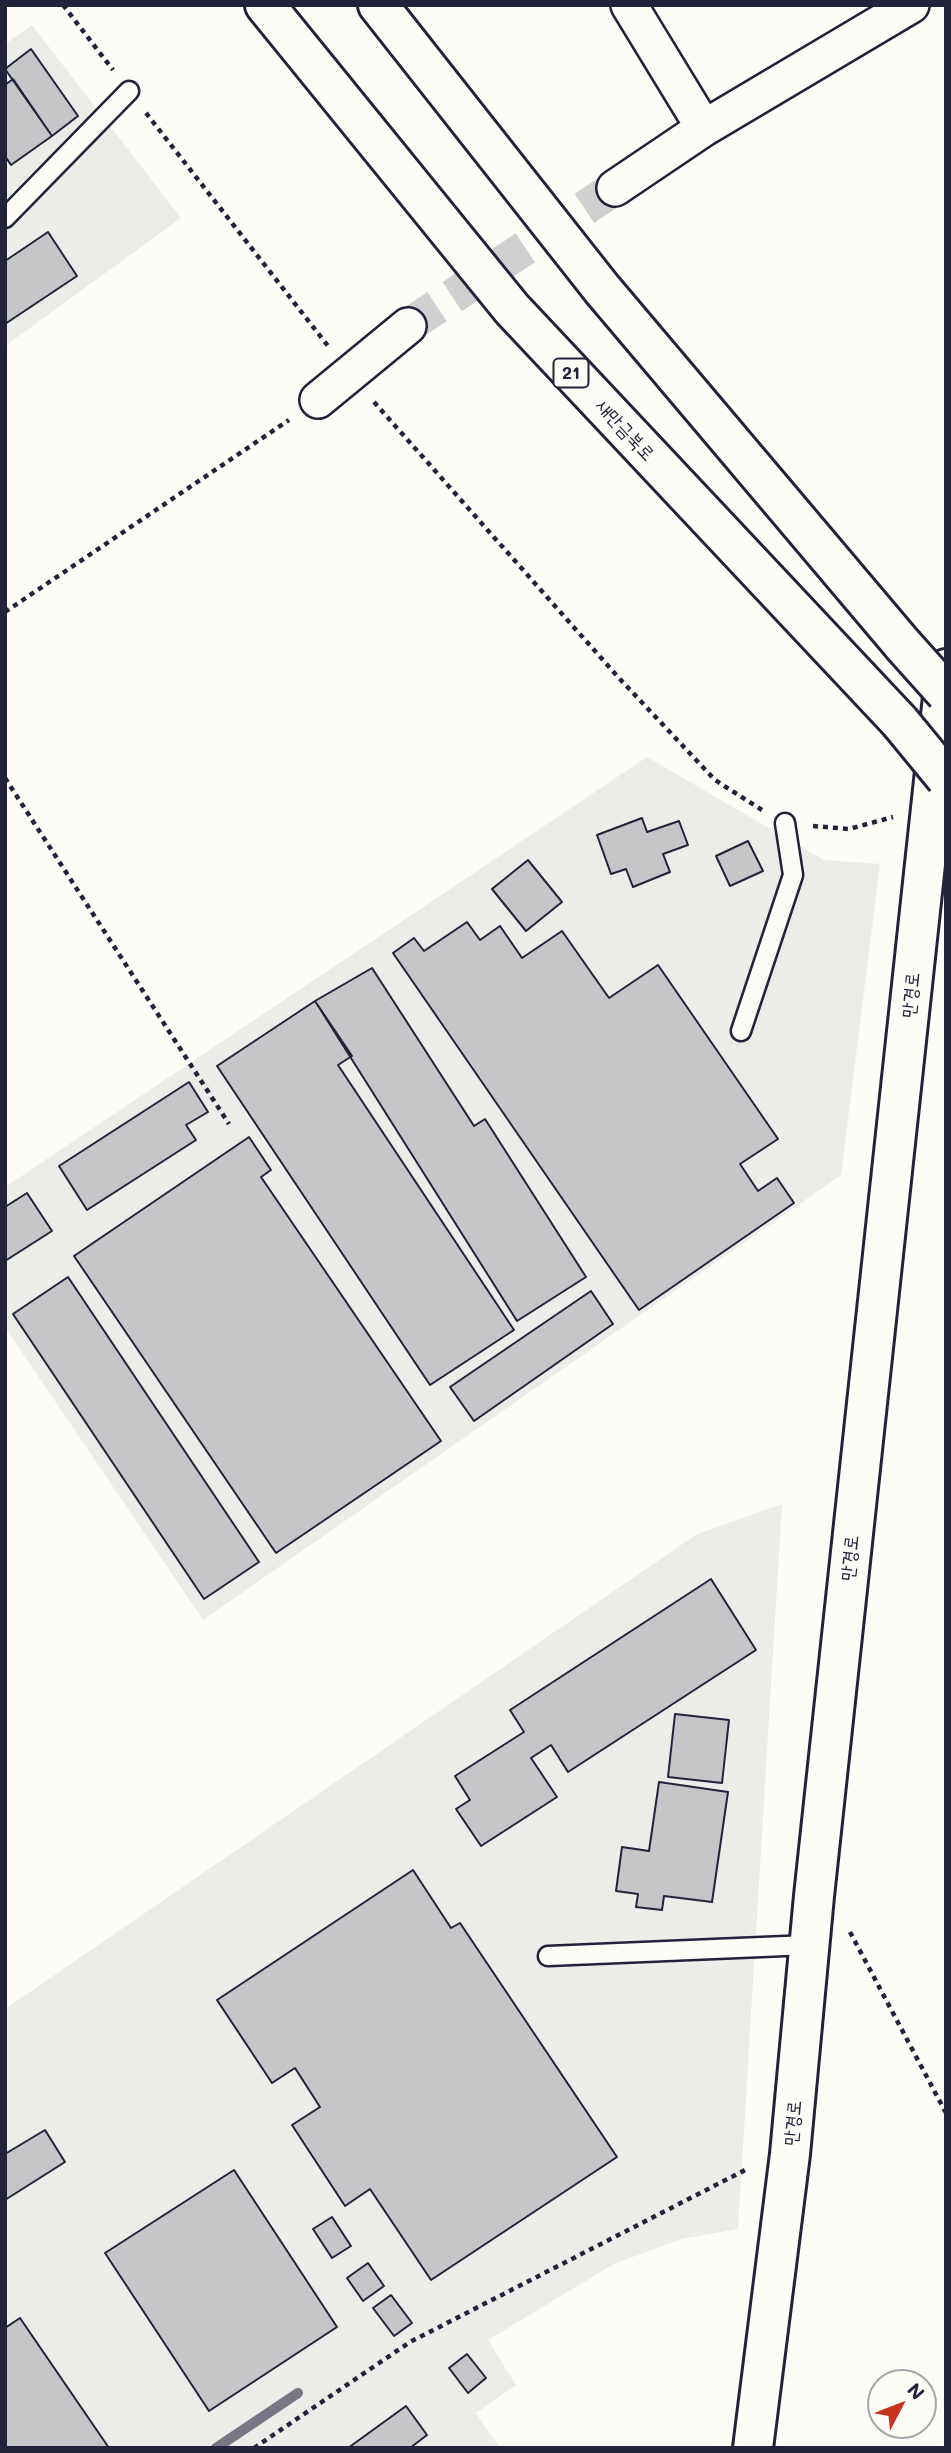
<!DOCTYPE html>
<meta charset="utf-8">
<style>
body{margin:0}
#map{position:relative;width:951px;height:2453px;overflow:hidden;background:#fdfcf7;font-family:Mali,sans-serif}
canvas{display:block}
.frame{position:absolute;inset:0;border:7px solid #22223b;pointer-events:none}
.north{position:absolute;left:867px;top:2369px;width:70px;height:70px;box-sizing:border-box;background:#fdfcf7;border:2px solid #a5a5ac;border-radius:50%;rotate:48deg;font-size:19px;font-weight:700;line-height:28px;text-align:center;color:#22223b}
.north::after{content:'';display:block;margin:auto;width:24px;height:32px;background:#c8321e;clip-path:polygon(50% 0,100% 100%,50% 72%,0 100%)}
</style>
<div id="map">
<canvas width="951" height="2453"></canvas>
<div class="frame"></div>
<div class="north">N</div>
</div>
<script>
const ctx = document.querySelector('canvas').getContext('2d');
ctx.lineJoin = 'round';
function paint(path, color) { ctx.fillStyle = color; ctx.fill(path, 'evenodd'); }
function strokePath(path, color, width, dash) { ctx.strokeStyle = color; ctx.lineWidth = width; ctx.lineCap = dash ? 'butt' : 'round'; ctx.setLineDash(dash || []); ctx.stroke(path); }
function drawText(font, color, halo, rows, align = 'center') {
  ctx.font = font + ' Mali,"Poor Story",sans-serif'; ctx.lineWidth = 6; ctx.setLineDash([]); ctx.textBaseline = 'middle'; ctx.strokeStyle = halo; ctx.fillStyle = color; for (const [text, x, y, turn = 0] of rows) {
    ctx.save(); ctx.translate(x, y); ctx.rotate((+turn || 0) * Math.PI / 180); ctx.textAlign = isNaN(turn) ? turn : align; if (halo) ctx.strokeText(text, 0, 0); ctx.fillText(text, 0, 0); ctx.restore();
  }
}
const built = new Path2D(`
 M32,25L181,218L5,346V44Z
 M647,757L824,860L880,864L841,1175L203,1620L5,1327V1187Z
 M782,1504L738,2229L681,2239L614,2264L488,2340L516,2385L476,2413L500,2448H5V2009L697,1534Z`);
const stream = new Path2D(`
 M216,2448L298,2393`);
const building = new Path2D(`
 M31,49L78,116L52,136L5,69Z
 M13,79L52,136L11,165L5,156V85Z
 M48,232L77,276L5,324V261Z
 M642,818L647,832L679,821L688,845L663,854L670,872L633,887L626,869L611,874L597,835Z
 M748,841L763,871L730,886L716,856Z
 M528,860L562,902L526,931L492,889Z
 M467,922L480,940L500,926L522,958L562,931L609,998L658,965L778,1139L740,1164L758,1191L777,1178L794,1203L639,1310L393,953L414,938L424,951Z
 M372,968L474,1126L485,1119L586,1277L517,1321L315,1001Z
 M315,1001L352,1056L338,1065L514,1330L430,1385L217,1066Z
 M189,1082L208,1112L186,1125L196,1140L87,1210L59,1166Z
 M249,1137L271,1170L261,1177L441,1441L276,1553L74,1256Z
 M27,1193L52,1231L5,1261V1207Z
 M68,1277L259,1562L204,1599L13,1314Z
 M591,1291L613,1324L474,1421L450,1387Z
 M711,1579L756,1650L568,1772L551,1745L531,1758L557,1797L481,1846L456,1809L470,1800L455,1776L524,1732L510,1710Z
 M675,1714L729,1720L722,1783L668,1777Z
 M659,1782L728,1792L712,1902L664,1896L662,1910L636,1907L638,1894L616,1891L622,1847L649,1851Z
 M413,1870L451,1928L460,1923L617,2157L431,2280L370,2189L345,2206L292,2125L320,2107L295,2068L272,2083L217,2000Z
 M45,2130L65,2162L5,2200V2154Z
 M234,2170L337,2327L209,2411L105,2253Z
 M332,2217L351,2246L332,2258L313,2229Z
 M368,2263L384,2286L363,2301L347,2278Z
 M391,2295L412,2323L394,2336L373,2308Z
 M20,2318L109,2448H5V2328Z
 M467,2354L486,2378L468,2393L449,2368Z
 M406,2406L427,2435L410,2448H348Z`);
const minorTunnel = new Path2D(`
 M408,326L615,188`);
const path = new Path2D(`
 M63,5L113,70
 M146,113L328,346
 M374,402L618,677L715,780L762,810
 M5,612L289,420
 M5,778L229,1124
 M813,826L849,829L893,817
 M850,1932L946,2113
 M254,2448L410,2342L749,2168`);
const service = new Path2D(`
 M5,218L129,91
 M741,1031L793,875L785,823
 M548,1956L809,1945`);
const minor = new Path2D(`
 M629,5L704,128
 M615,188L704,128L911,5
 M318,400L408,326`);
const secondary = new Path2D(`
 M753,2448L790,2154L814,1896L946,669`);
const trunk = new Path2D(`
 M265,5L512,309L900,722
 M378,5L602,289L903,645`);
const trunkBridge = new Path2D(`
 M903,645L946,693
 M900,722L946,778`);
const shields = [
 [571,373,35]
];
const shieldNames = [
 ["21",571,373]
];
const streetNames = [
 ["새만금북로",625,430,47],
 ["만경로",911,995,-84],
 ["만경로",850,1558,-84],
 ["만경로",793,2123,-85]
];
paint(built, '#ecece9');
strokePath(stream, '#787885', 10);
paint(building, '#c6c6c8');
strokePath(building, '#22223b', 2);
strokePath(minorTunnel, '#d1d0d1', 35, [35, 18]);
strokePath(service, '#22223b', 23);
strokePath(minor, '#22223b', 40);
strokePath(secondary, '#22223b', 44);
strokePath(trunk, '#22223b', 44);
strokePath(path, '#22223b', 4.5, [5, 5]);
strokePath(service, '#fdfcf7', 18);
strokePath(minor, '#fdfcf7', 35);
strokePath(secondary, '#fdfcf7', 38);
strokePath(trunk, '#fdfcf7', 38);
strokePath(trunkBridge, '#22223b', 44, []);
strokePath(trunkBridge, '#fdfcf7', 38);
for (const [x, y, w] of shields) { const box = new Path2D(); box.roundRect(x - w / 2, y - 14.5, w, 29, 5); ctx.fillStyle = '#fdfcf7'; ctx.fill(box); strokePath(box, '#22223b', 2); }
drawText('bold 18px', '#22223b', null, shieldNames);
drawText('19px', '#22223b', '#fdfcf7', streetNames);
</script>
